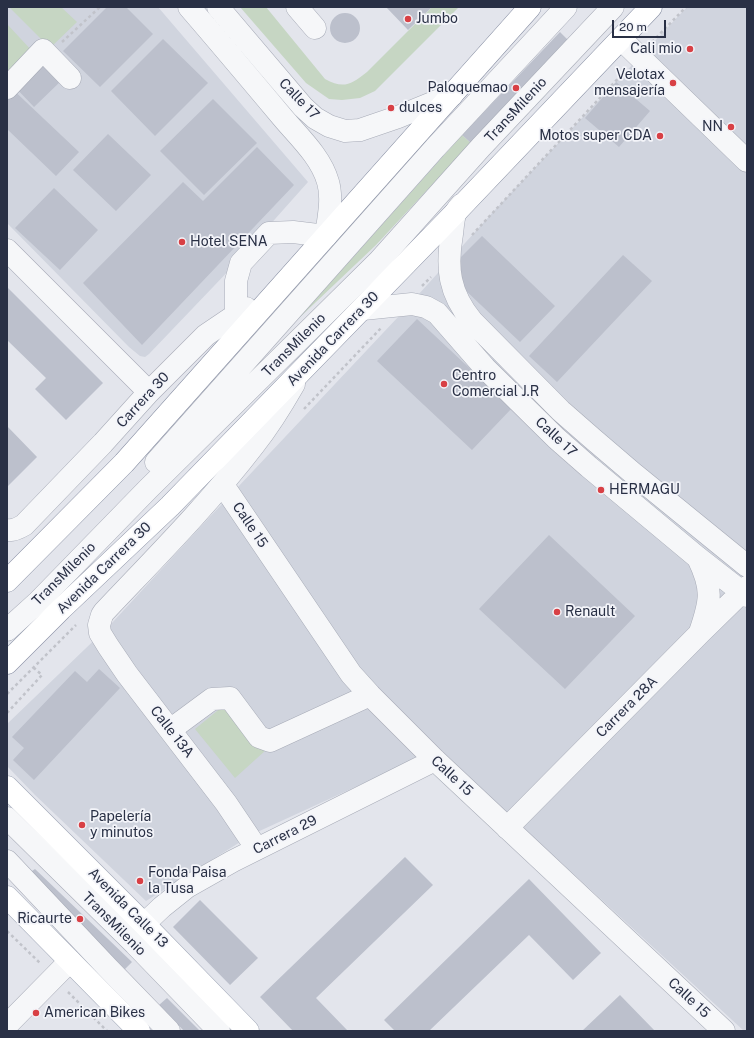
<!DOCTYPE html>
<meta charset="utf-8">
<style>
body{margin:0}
#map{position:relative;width:754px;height:1038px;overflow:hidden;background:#e3e5ec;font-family:"Public Sans",sans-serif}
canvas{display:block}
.frame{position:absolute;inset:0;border:8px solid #293045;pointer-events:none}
.scale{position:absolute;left:612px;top:20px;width:54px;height:18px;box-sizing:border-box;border:2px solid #293045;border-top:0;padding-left:5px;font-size:12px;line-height:14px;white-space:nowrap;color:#293045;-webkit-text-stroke:3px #f3f4f9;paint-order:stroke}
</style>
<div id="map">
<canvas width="754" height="1038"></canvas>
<div class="frame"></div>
<div class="scale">20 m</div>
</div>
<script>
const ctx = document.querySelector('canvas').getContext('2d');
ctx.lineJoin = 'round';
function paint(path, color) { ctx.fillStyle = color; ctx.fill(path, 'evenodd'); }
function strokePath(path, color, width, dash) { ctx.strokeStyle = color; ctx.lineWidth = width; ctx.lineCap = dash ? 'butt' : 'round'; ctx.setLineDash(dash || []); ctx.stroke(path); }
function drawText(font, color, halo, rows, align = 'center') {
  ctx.font = font + ' "Public Sans",sans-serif'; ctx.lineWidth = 3.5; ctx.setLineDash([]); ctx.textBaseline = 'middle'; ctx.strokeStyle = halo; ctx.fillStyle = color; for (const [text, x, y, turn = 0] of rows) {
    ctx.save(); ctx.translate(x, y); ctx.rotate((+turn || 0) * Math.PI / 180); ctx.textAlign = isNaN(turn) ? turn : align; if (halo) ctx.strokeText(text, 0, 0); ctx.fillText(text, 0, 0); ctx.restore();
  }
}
const built = new Path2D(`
 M7,7H158L308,182L235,264L149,354L145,357L140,356L129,347L7,223Z
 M687,7H747V1031H744L438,749L253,834L146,901L35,795L7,766V724L111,624L205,522L399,316L494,211Z`);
const green = new Path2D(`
 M9,7H61L77,22L50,48Z
 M240,7H266L325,79C343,89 351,85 367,72L432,7H459L375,91L360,98L342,100L329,99L306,83Z
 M7,24L33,52L7,75Z
 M462,135L471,143L376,245L297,320Z
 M228,702L266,750L235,778L195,729Z`);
const building = new Path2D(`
 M107,7H126L153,34L100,87L63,51Z
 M386,7H432L408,30Z
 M330 28a15 15 0 1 1 30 0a15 15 0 1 1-30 0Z
 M560,32L569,41L471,143L462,135Z
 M163,39L208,83L155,136L111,91Z
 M43,60L62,80L34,107L15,87Z
 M616,82L650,111L619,147L585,118Z
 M7,84L79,152L56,176L7,129Z
 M213,99L257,143L204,195L160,151Z
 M108,134L151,175L116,211L73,170Z
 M257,147L294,185L142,345L83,283L183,182L203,201Z
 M54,188L98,230L60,270L15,228Z
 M482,236L555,306L520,342L462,287L458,260Z
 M623,255L652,281L557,382L529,356Z
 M7,287L103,383L66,420L35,389L46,378L7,340Z
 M417,319L512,408L472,450L377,361Z
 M7,426L37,457L7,487Z
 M549,535L635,616L565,689L479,609Z
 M99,669L120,688L34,780L13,760L24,748L12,737L75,671L87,682Z
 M405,857L433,885L316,998L348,1031H293L260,997Z
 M35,869L132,962L125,969L30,875V873L32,871Z
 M529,879L601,953L573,980L529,935L429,1031H395L384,1020Z
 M200,900L258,958L230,985L173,927Z
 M620,995L655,1031H582Z
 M167,998L200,1031H184L159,1005Z`);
const path = new Path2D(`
 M62,42L100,7
 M652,42L686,7
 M472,235L625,71
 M422,286L431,277
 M304,409L382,327
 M7,694L76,625
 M7,713L42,675L34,668
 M7,931L41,964
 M68,992L107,1031`);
const minor = new Path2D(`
 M189,7C221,44 252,81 283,118C299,137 321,157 328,182C333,199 328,219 326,236L293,232L269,233L241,263L236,281V315L240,332
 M218,7L303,107L315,118L329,126L345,131L360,130L398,117L452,95
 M297,7L315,28
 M621,39L747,161
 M7,88L43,50L70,78
 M461,205C459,207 457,210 456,212C453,218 453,227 452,234C446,268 449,293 472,321L561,411L593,439L634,474L747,566
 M7,250L149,392
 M363,309L412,304L426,307L437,313L485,368L556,438L589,467L697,557L747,596
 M156,462L435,148L566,7
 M223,485L351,674L370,695L435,760L724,1031
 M7,530C13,531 19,528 24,525L103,443L149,392L206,335L246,308
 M698,558C713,589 711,600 700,632
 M7,630L38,602L148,489L379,261L481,147L613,7
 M170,730L212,699L230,698L259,737L270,741L370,695
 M7,818L135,944L219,1031
 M507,828L700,633L747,587
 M257,849L226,803L127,674L108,646L100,633L99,625L102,615L104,612C155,558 208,505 254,445C269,426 282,405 294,384
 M7,861L108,968L169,1031
 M144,924L162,907L187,887L233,861L435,760
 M7,1025L70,961`);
const major = new Path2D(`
 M7,787L144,924L248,1031
 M7,897L139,1031`);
const highway = new Path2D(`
 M7,581L124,463L530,7
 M7,663L61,609L170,506L455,213L651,7`);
const markers = [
 [408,19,4,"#d84045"],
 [690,49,4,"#d84045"],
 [673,83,4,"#d84045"],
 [516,88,4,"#d84045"],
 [391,108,4,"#d84045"],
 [731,127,4,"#d84045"],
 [660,136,4,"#d84045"],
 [182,242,4,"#d84045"],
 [444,384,4,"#d84045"],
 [601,490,4,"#d84045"],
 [557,612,4,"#d84045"],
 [82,825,4,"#d84045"],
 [140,881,4,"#d84045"],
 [80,919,4,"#d84045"],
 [36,1013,4,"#d84045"]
];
const poiNames = [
 ["Jumbo",416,19],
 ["Cali mio",682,49,"right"],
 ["Velotax",665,75,"right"],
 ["mensajería",665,91,"right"],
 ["Paloquemao",508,88,"right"],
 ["dulces",399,108],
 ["NN",723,127,"right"],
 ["Motos super CDA",652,136,"right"],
 ["Hotel SENA",190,242],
 ["Centro",452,376],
 ["Comercial J.R",452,392],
 ["HERMAGU",609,490],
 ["Renault",565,612],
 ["Papelería",90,817],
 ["y minutos",90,833],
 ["Fonda Paisa",148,873],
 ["la Tusa",148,889],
 ["Ricaurte",72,919,"right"],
 ["American Bikes",44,1013]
];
const streetNames = [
 ["Calle 17",299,99,46],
 ["TransMilenio",516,110,-47],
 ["Avenida Carrera 30",333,339,-46],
 ["TransMilenio",294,345,-45],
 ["Carrera 30",143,400,-47],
 ["Calle 17",556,437,43],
 ["Calle 15",250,525,56],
 ["Avenida Carrera 30",104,568,-44],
 ["TransMilenio",64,574,-45],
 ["Carrera 28A",627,707,-45],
 ["Calle 13A",172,732,52],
 ["Calle 15",452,776,43],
 ["Carrera 29",285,835,-27],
 ["Avenida Calle 13",128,908,45],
 ["TransMilenio",114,924,45],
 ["Calle 15",689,998,43]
];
paint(built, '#d0d4de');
paint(green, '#c6d6c3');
paint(building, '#bcc0cc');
strokePath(minor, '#a7abb7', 23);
strokePath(major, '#a1a8b8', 23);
strokePath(highway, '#8990a4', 23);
strokePath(path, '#c1c3ca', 2.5, [3, 3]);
strokePath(minor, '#f6f7f9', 22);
strokePath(major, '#fff', 22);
strokePath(highway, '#fff', 22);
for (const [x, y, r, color] of markers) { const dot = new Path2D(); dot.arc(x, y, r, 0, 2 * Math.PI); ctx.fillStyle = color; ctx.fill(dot); strokePath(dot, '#f3f4f9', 1.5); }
drawText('14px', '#293045', '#f3f4f9', poiNames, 'left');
drawText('14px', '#293045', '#f3f4f9', streetNames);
</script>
